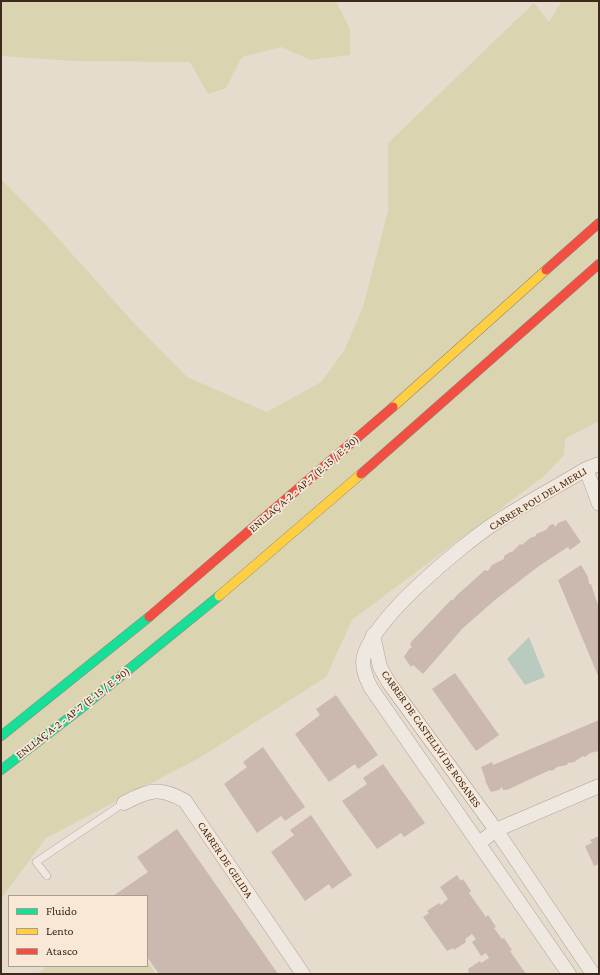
<!DOCTYPE html>
<meta charset="utf-8">
<style>
body{margin:0}
#map{position:relative;width:600px;height:975px;overflow:hidden;background:#e6dcce;font-family:"Crimson Pro",serif}
canvas{display:block}
.frame{position:absolute;inset:0;border:2px solid #3d281e;pointer-events:none}
.legend{position:absolute;left:8px;top:895px;width:140px;height:72px;box-sizing:border-box;background:#f8e8d5;border:1px solid #ad9b8c;margin:0;padding:5px 7px;list-style:none;font-size:12px;color:#3d281e}
.legend li{display:flex;align-items:center;gap:8px;height:20px}
.legend b{width:20px;border:1px solid #ad9b8c}
</style>
<div id="map">
<canvas width="600" height="975"></canvas>
<div class="frame"></div>
<ul class="legend">
<li><b style="height:5px;background:#16e098"></b>Fluido</li>
<li><b style="height:5px;background:#ffcf43"></b>Lento</li>
<li><b style="height:5px;background:#f24e42"></b>Atasco</li>
</ul>
</div>
<script>
const ctx = document.querySelector('canvas').getContext('2d');
ctx.lineJoin = 'round';
function paint(path, color) { ctx.fillStyle = color; ctx.fill(path, 'evenodd'); }
function strokePath(path, color, width, dash) { ctx.strokeStyle = color; ctx.lineWidth = width; ctx.lineCap = dash ? 'butt' : 'round'; ctx.setLineDash(dash || []); ctx.stroke(path); }
function drawText(font, color, halo, rows, align = 'center') {
  ctx.font = font + ' "Crimson Pro",serif'; ctx.lineWidth = 3.5; ctx.setLineDash([]); ctx.textBaseline = 'middle'; ctx.strokeStyle = halo; ctx.fillStyle = color; for (const [text, x, y, turn = 0] of rows) {
    ctx.save(); ctx.translate(x, y); ctx.rotate((+turn || 0) * Math.PI / 180); ctx.textAlign = isNaN(turn) ? turn : align; if (halo) ctx.strokeText(text, 0, 0); ctx.fillText(text, 0, 0); ctx.restore();
  }
}
const green = new Path2D(`
 M1,1H336L350,29V55L311,60L281,47L242,57L226,88L208,94L190,62L73,61L1,56Z
 M562,1H599V421L565,439L564,455L544,476L352,620L326,677L201,757L46,838L1,899V179L47,226L132,321L187,377L267,412L321,382L344,351L363,307L388,211V143L534,3L549,22Z
 M147,961L156,974H37L48,966H147Z`);
const water = new Path2D(`
 M529,637L545,677L525,685L507,659Z`);
const building = new Path2D(`
 M566,520L581,542L570,550L568,547L539,566L495,600L463,628L423,674L413,665L411,667L404,657L409,649L412,647L410,645L411,642L451,600H453L457,595L485,570L488,571L492,565L504,559V556L510,552H512L520,544L522,545L530,538L536,536V534L546,530L550,525L554,524L555,527L558,523Z
 M581,565L588,577L589,584H591L599,608V678L558,580Z
 M455,673L499,735L476,751L432,689Z
 M336,695L378,755L358,769L355,764L329,782L295,734L320,715L316,709Z
 M599,720V751L590,753L585,757L583,756L574,762L568,763L567,765L557,767L552,771L550,770L507,790H503L502,787L499,790L491,792L485,781H486L481,767L492,762L493,765Z
 M263,747L305,807L285,821L281,816L257,833L224,784L247,767L243,762Z
 M383,764L425,823L404,837L401,833L377,849L342,801L367,784L363,778Z
 M311,815L352,875L332,889L329,884L305,901L271,852L294,835L290,830Z
 M177,829L258,945L278,974H159L147,957V896H113L148,872L137,857Z
 M599,836V864L594,866L585,846L592,843L590,840Z
 M457,875L461,881L463,879L471,891L469,893L486,917L488,915L496,927L494,928L502,939L504,938L512,950L510,951L526,974H466L469,972L468,969L480,961L481,963L489,958L486,953L481,956L472,942L476,939L472,934L465,939L466,942L454,950L453,948L447,951L423,917L429,913L427,911L439,903L441,905L448,899L440,887Z`);
const lane = new Path2D(`
 M47,876L36,862L124,803`);
const street = new Path2D(`
 M586,469L599,504
 M373,635L380,667L389,683L496,830L593,974
 M124,803C149,790 160,786 185,801L303,974
 M479,843L496,830L599,786
 M569,974L371,688C367,680 363,672 363,662C365,624 463,544 495,523C524,504 556,487 586,469L599,464`);
const fast = new Path2D(`
 M1,736L149,617
 M1,770L79,710L219,596`);
const slow = new Path2D(`
 M393,407L546,270
 M219,596L361,474`);
const jam = new Path2D(`
 M546,270L599,223
 M361,474L599,264
 M149,617L393,407`);
const streetNames = [
 ["ENLLAÇ A-2 - AP-7 (E-15 / E-90)",304,484,-41],
 ["CARRER POU DEL MERLI",538,499,-31],
 ["ENLLAÇ A-2 - AP-7 (E-15 / E-90)",73,713,-38],
 ["CARRER DE CASTELLVÍ DE ROSANES",431,739,55],
 ["CARRER DE GELIDA",225,860,56]
];
paint(green, '#dad4b0');
paint(water, '#b9cbbe');
paint(building, '#cbb9af');
strokePath(lane, '#aca197', 8);
strokePath(street, '#aca197', 15);
strokePath(fast, '#92877e', 10);
strokePath(slow, '#92877e', 10);
strokePath(jam, '#92877e', 10);
strokePath(lane, '#eee8e1', 7);
strokePath(street, '#eee8e1', 14);
strokePath(fast, '#16e098', 9);
strokePath(slow, '#ffcf43', 9);
strokePath(jam, '#f24e42', 9);
drawText('11px', '#3d281e', '#f8e8d5', streetNames);
</script>
